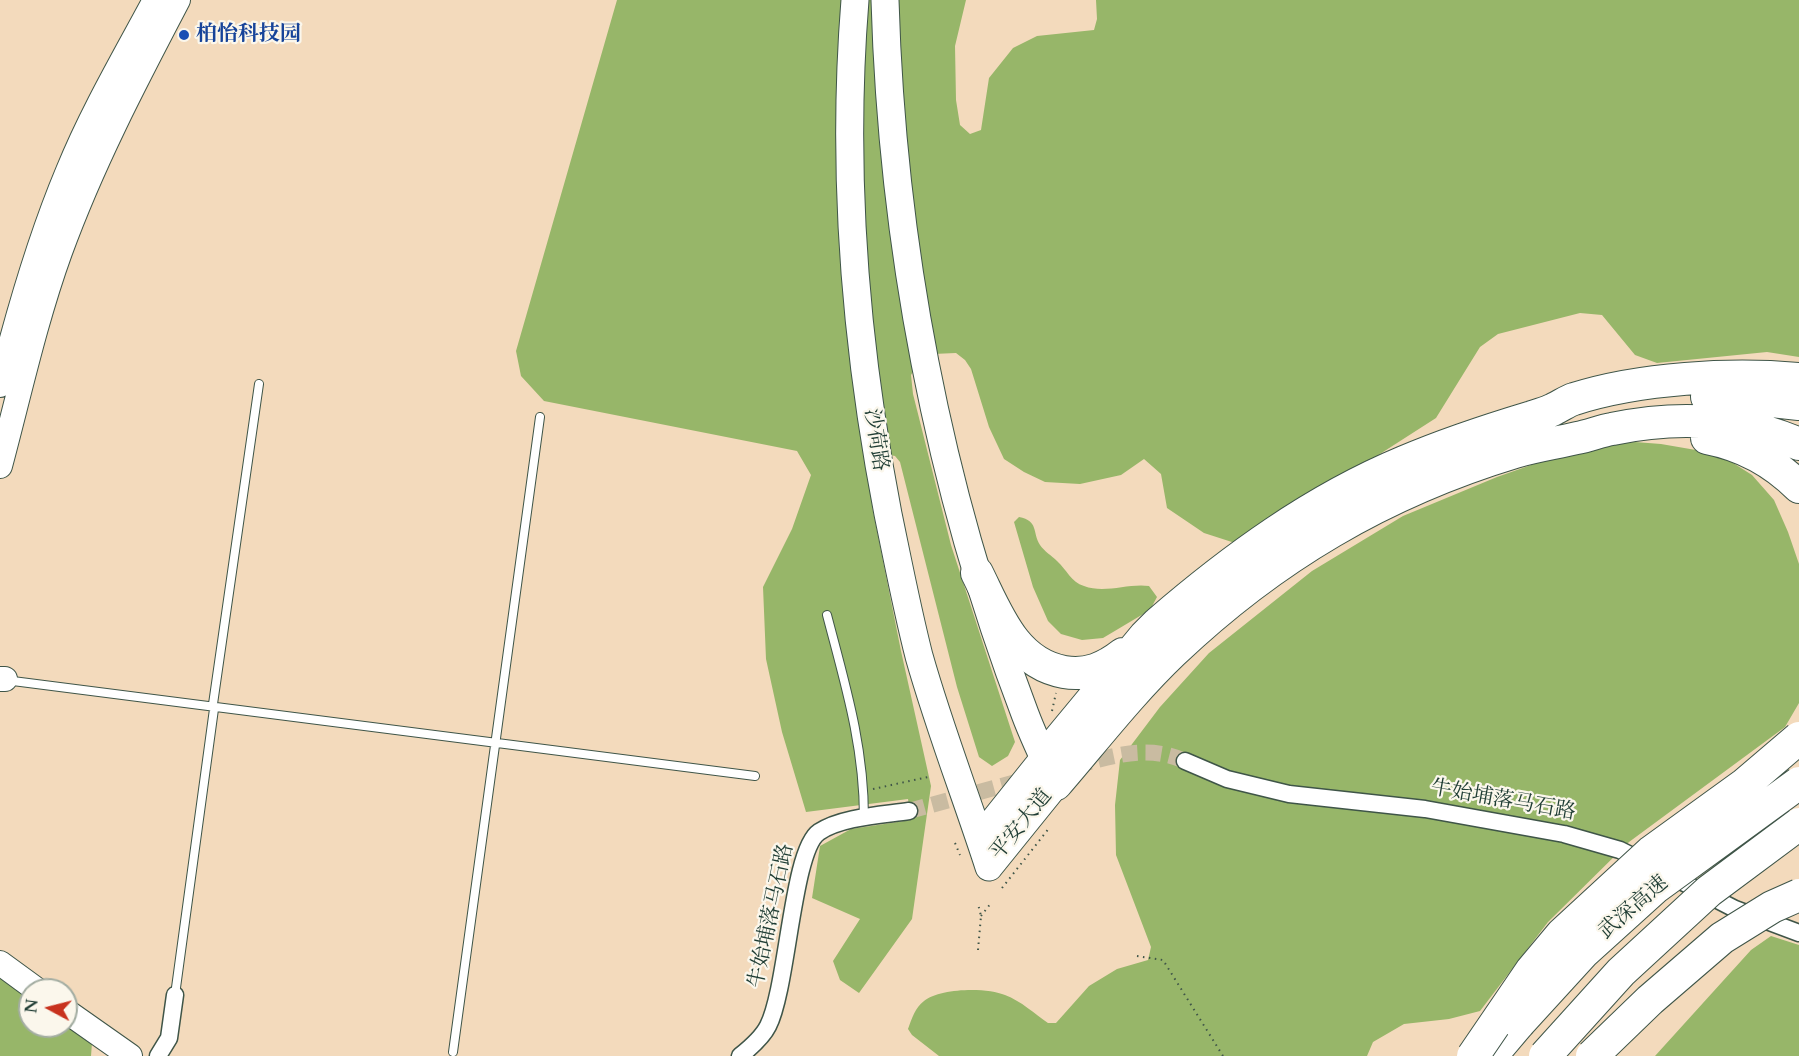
<!DOCTYPE html>
<meta charset="utf-8">
<style>
body{margin:0}
#map{position:relative;width:1799px;height:1056px;overflow:hidden;background:#f3dabc;font-family:Cardo,serif}
canvas{display:block}
.north{position:absolute;left:18px;top:978px;width:60px;height:60px;box-sizing:border-box;background:#fbf7ec;border:2px solid #a3ada2;border-radius:50%;rotate:277deg;font-size:16px;font-weight:700;line-height:24px;text-align:center;color:#1f3d34}
.north::after{content:'';display:block;margin:auto;width:21px;height:27px;background:#c8321e;clip-path:polygon(50% 0,100% 100%,50% 72%,0 100%)}
</style>
<div id="map">
<canvas width="1799" height="1056"></canvas>
<div class="north">N</div>
</div>
<script>
const ctx = document.querySelector('canvas').getContext('2d');
ctx.lineJoin = 'round';
function paint(path, color) { ctx.fillStyle = color; ctx.fill(path, 'evenodd'); }
function strokePath(path, color, width, dash) { ctx.strokeStyle = color; ctx.lineWidth = width; ctx.lineCap = dash ? 'butt' : 'round'; ctx.setLineDash(dash || []); ctx.stroke(path); }
function drawText(font, color, halo, rows, align = 'center') {
  ctx.font = font + ' Cardo,"Noto Serif SC",serif'; ctx.lineWidth = 4.5; ctx.setLineDash([]); ctx.textBaseline = 'middle'; ctx.strokeStyle = halo; ctx.fillStyle = color; for (const [text, x, y, turn = 0] of rows) {
    ctx.save(); ctx.translate(x, y); ctx.rotate((+turn || 0) * Math.PI / 180); ctx.textAlign = isNaN(turn) ? turn : align; if (halo) ctx.strokeText(text, 0, 0); ctx.fillText(text, 0, 0); ctx.restore();
  }
}
const forest = new Path2D(`
 M617,0H966L955,46L956,100L960,125L970,134L981,130L989,78L1013,48L1037,36L1094,30L1097,19L1096,0H1799V357L1767,352L1657,363L1635,355L1602,315L1580,313L1498,334L1480,347L1436,418L1288,513L1235,543L1204,533L1167,508L1161,474L1144,459L1121,475L1080,484L1045,482L1024,472L1004,459L989,427L971,369L965,360L956,353L933,354L920,360L911,375L913,394L951,545L1015,742L1008,756L992,766L979,757L957,687L900,462L895,456L885,454L871,467L872,506L901,651L931,786L912,919L859,993L840,980L833,961L860,919L812,898L820,846L851,829L911,820L908,799L806,812L782,732L766,659L763,587L792,529L811,475L797,451L544,401L521,376L516,351Z
 M1635,442L1661,444L1719,454L1752,475L1774,500L1788,532L1799,564V703L1785,727L1629,842L1548,922L1480,1011L1449,1019L1404,1024L1373,1042L1367,1056H939L912,1035L908,1029C912,1018 915,1008 924,1001C939,988 987,987 1005,995C1021,1001 1035,1014 1048,1023H1056L1089,986L1117,969L1148,960L1151,947L1116,855L1115,805L1120,760L1160,707L1209,653L1312,571L1403,516L1497,477L1591,444Z
 M1019,517C1039,521 1032,532 1040,545C1044,551 1052,556 1057,561C1067,570 1071,582 1084,586C1105,594 1128,583 1149,586L1157,597L1150,610L1103,638L1082,640L1061,634L1048,621L1033,587L1014,522Z
 M1771,936L1799,945V1056H1655L1751,950Z
 M0,975L30,995V1026H66V1021L92,1043L91,1056H0Z`);
const streetTunnel = new Path2D(`
 M1075,766C1112,756 1148,744 1185,761
 M909,811L1027,779`);
const path = new Path2D(`
 M1052,711L1056,693
 M873,789L928,777
 M955,843L960,855
 M1002,888L1050,827
 M981,916L991,903
 M978,950L981,916L978,904
 M1137,956L1163,960L1223,1056`);
const lane = new Path2D(`
 M827,615C845,684 864,745 864,818
 M5,680L755,776
 M175,995L214,709L213,704L259,384
 M453,1052L540,417`);
const street = new Path2D(`
 M1185,761L1227,779L1289,794L1425,809L1564,834L1620,850L1646,863
 M1669,875L1735,909L1799,933
 M158,1056L169,1038L175,995
 M740,1056C750,1048 762,1038 768,1026C788,987 792,850 819,832C841,817 882,815 909,811`);
const secondary = new Path2D(`
 M0,385C18,313 39,240 68,171C92,112 125,56 155,0
 M0,466C19,395 35,321 60,252C92,164 135,82 178,0
 M0,679H5
 M0,963L37,990
 M66,1011L130,1056`);
const primary = new Path2D(`
 M855,0C841,173 855,344 888,514C898,562 907,609 919,656C939,727 966,796 989,867
 M885,0C892,243 938,486 1025,714C1034,738 1045,761 1056,784L989,867
 M980,838L1044,758`);
const highway = new Path2D(`
 M1707,397L1745,398L1799,404
 M1707,438C1743,445 1773,461 1799,487
 M977,573C997,613 1014,663 1064,672C1087,676 1105,668 1123,654
 M1044,758L1145,636L1158,623C1232,559 1313,500 1404,462C1446,444 1489,430 1532,417C1540,414 1547,413 1554,409C1561,406 1567,401 1574,399C1640,378 1730,373 1799,379
 M1056,784C1094,740 1131,692 1173,652C1273,557 1383,492 1515,452C1535,446 1556,443 1577,438C1589,436 1600,431 1612,429C1675,416 1740,418 1799,444
 M1491,1056L1519,1023`);
const highwayBridge = new Path2D(`
 M1519,1023L1583,953L1656,887L1799,783
 M1473,1056L1531,971L1562,934L1651,852L1745,784L1799,738
 M1545,1056L1621,972L1709,891L1799,824
 M1592,1056L1650,1000L1722,938L1772,907L1799,895`);
const markers = [
 [184,35,6,"#1a4fb4"]
];
const transitNames = [
 ["柏怡科技园",196,35]
];
const streetNames = [
 ["沙荷路",875,440,81],
 ["牛始埔落马石路",1503,801,10],
 ["平安大道",1022,825,-51],
 ["武深高速",1634,908,-41],
 ["牛始埔落马石路",772,916,-78]
];
paint(forest, '#97b669');
strokePath(streetTunnel, '#c9bba1', 16, [16, 8]);
strokePath(lane, '#3f5548', 10);
strokePath(street, '#3f5548', 19);
strokePath(secondary, '#3f5548', 26);
strokePath(primary, '#3f5548', 29);
strokePath(highway, '#3f5548', 34);
strokePath(path, '#3f5548', 2, [1.5, 4.5]);
strokePath(lane, '#fff', 8);
strokePath(street, '#fff', 16);
strokePath(secondary, '#fff', 24);
strokePath(primary, '#fff', 27);
strokePath(highway, '#fff', 32);
strokePath(highwayBridge, '#3f5548', 34, []);
strokePath(highwayBridge, '#fff', 32);
for (const [x, y, r, color] of markers) { const dot = new Path2D(); dot.arc(x, y, r, 0, 2 * Math.PI); ctx.fillStyle = color; ctx.fill(dot); strokePath(dot, '#fbf7ec', 2); }
drawText('bold 21px', '#164399', '#fbf7ec', transitNames, 'left');
drawText('21px', '#1f3d34', '#fbf7ec', streetNames);
</script>
